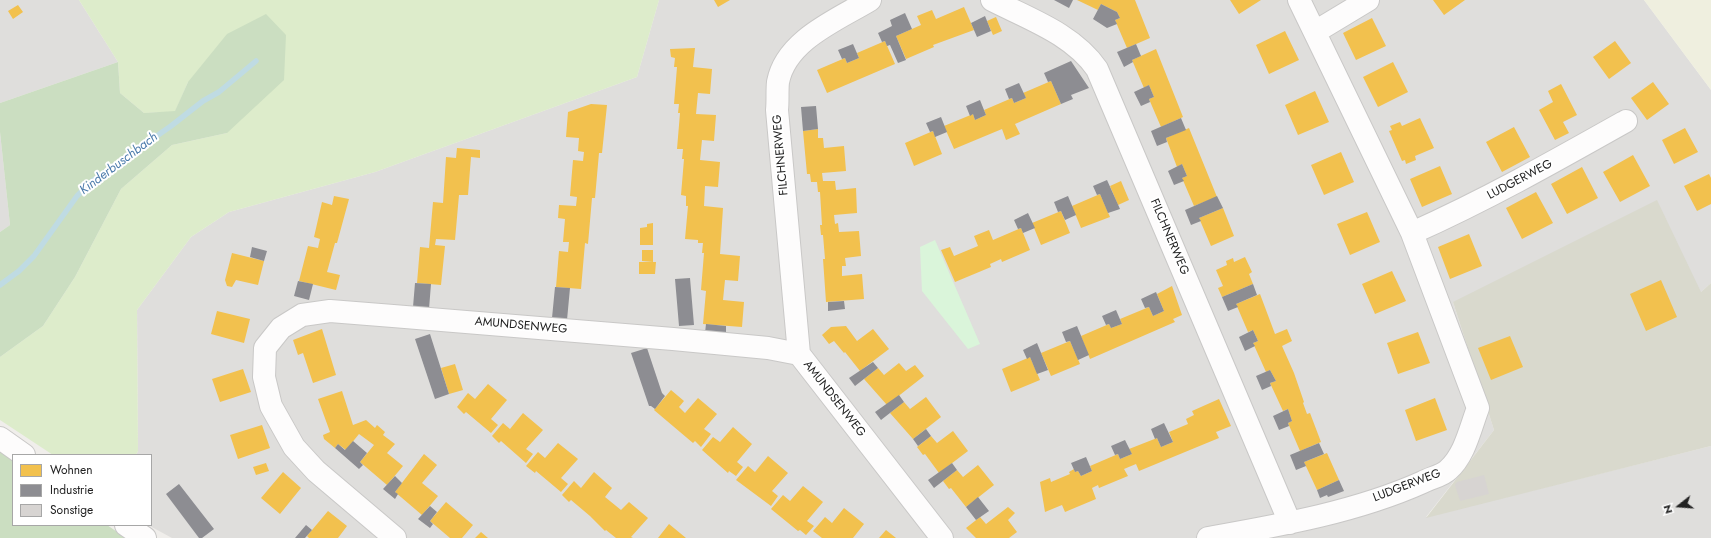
<!DOCTYPE html>
<style>
body{margin:0}
#map{position:relative;width:1711px;height:538px;overflow:hidden;background:#f0eeeb;font-family:Jost,sans-serif}
canvas{display:block}
.legend{position:absolute;left:12px;top:454px;width:140px;height:72px;box-sizing:border-box;background:#fff;border:1px solid #a7a7a7;margin:0;padding:5px 7px;list-style:none;font-size:12px;color:#222}
.legend li{display:flex;align-items:center;gap:8px;height:20px}
.legend b{width:20px;border:1px solid #a7a7a7}
.north{position:absolute;left:1659px;top:486px;width:40px;height:40px;-webkit-text-stroke:3px #fff;paint-order:stroke;rotate:253deg;font-size:11px;font-weight:700;line-height:16px;text-align:center;color:#222}
.north::after{content:'';display:block;margin:auto;width:14px;height:18px;background:#222;clip-path:polygon(50% 0,100% 100%,50% 72%,0 100%)}
</style>
<div id="map">
<canvas width="1711" height="538"></canvas>
<ul class="legend">
<li><b style="height:11px;background:#f2c14e"></b>Wohnen</li>
<li><b style="height:11px;background:#8d8d92"></b>Industrie</li>
<li><b style="height:11px;background:#d7d4d2"></b>Sonstige</li>
</ul>
<div class="north">N</div>
</div>
<script>
const ctx = document.querySelector('canvas').getContext('2d');
ctx.lineJoin = 'round';
function paint(path, color) { ctx.fillStyle = color; ctx.fill(path, 'evenodd'); }
function strokePath(path, color, width, dash) { ctx.strokeStyle = color; ctx.lineWidth = width; ctx.lineCap = dash ? 'butt' : 'round'; ctx.setLineDash(dash || []); ctx.stroke(path); }
function drawText(font, color, halo, rows, align = 'center') {
  ctx.font = font + ' Jost,sans-serif'; ctx.lineWidth = 4; ctx.setLineDash([]); ctx.textBaseline = 'middle'; ctx.strokeStyle = halo; ctx.fillStyle = color; for (const [text, x, y, turn = 0] of rows) {
    ctx.save(); ctx.translate(x, y); ctx.rotate((+turn || 0) * Math.PI / 180); ctx.textAlign = isNaN(turn) ? turn : align; if (halo) ctx.strokeText(text, 0, 0); ctx.fillText(text, 0, 0); ctx.restore();
  }
}
const residential = new Path2D(`
 M0,0H79L118,62L0,103Z
 M659,0H1644L1711,90V283L1701,292L1453,302L1494,430L1426,517L1711,446V538H172L148,525H151V455H136L138,451L137,310L191,237L229,212L375,172L637,77Z
 M0,132L10,225L0,232Z`);
const construction = new Path2D(`
 M1657,200L1701,292L1711,283V446L1426,518L1494,430L1453,302Z`);
const farmland = new Path2D(`
 M1644,0H1711V90Z`);
const grass = new Path2D(`
 M79,0H659L637,77L375,172L229,212L191,237L137,310L138,451L136,455H53L0,420V357L43,326L75,277L121,189L172,145L227,133L188,82L175,112L144,113L120,93L118,62Z`);
const forest = new Path2D(`
 M266,14L286,35L284,80L227,133L172,145L121,189L75,277L43,326L0,357V232L10,225L0,132V103L118,62L120,93L144,113L175,111L188,82L227,34Z
 M0,451L13,460V525H107L126,538H0Z`);
const park = new Path2D(`
 M935,240L980,344L968,349L922,291L920,247Z`);
const homes = new Path2D(`
 M714,0H730L718,7Z
 M1077,0H1135L1150,38L1127,48L1115,20L1120,18L1117,12L1101,4L1098,10Z
 M1230,0H1261L1239,14Z
 M1433,0H1465L1444,15Z
 M18,5L23,12L13,19L8,11Z
 M964,7L974,30L933,45L934,47L906,59L896,36L921,25L917,16L932,10L936,19Z
 M996,17L1002,31L993,35L987,21Z
 M1372,18L1386,46L1356,60L1343,33Z
 M1285,31L1299,60L1269,74L1256,45Z
 M885,41L895,64L827,93L817,70L845,58L847,63L859,58L857,53Z
 M1615,41L1631,63L1609,79L1593,57Z
 M695,48L693,67L712,69L710,94L698,93L696,114L716,115L714,141L702,140L700,160L720,162L718,187L705,186L704,206L723,208L720,254L740,256L738,281L725,280L723,300L744,302L742,327L703,324L706,291L701,290L704,253H702L703,243H698V240L685,239L688,206H686V196L681,195L684,159H682L683,149H677L680,113H678L679,104H674L677,67H674L675,58L671,57L670,49Z
 M1156,49L1183,117L1161,127L1149,99L1154,97L1149,85L1144,88L1132,60Z
 M1393,62L1408,92L1378,107L1363,77Z
 M1051,81L1061,104L1015,124L1020,134L1006,140L1002,129L954,149L944,126L973,114L975,120L986,115L984,110L1012,98L1014,103L1026,98L1023,93Z
 M1653,82L1669,104L1647,120L1631,98Z
 M1561,84L1577,115L1563,122L1569,133L1555,140L1539,110L1553,102L1548,91Z
 M1315,91L1329,122L1298,135L1285,105Z
 M591,104L607,105L602,153H599L595,198H592L588,244L585,243L581,289L556,287L559,251L568,252L569,242H563L565,219L558,218L559,205L576,206L577,197L570,196L573,160L583,161L584,152L578,151L579,138L566,137L568,112Z
 M1420,118L1434,148L1415,156L1416,160L1406,164L1405,160L1402,161L1389,131L1392,130L1390,126L1400,122L1402,126Z
 M1514,127L1530,157L1502,172L1486,142Z
 M1189,128L1217,197L1194,206L1182,178L1187,176L1182,164L1177,167L1166,138Z
 M1685,128L1698,152L1674,164L1662,140Z
 M818,129V138H823L824,148L844,146L846,171L822,173L823,181H835L836,190L856,188L857,213L834,215L835,224L838,223L839,232L859,231L861,256L845,258L846,266H842V276L862,274L864,299L826,302L823,259H825L823,235H821L820,225H822L820,192H818L817,182H811L810,174H807L803,131Z
 M933,131L942,154L914,166L905,143Z
 M457,148L480,150V158L471,157L468,195H459L455,240L436,239L435,245L445,246L441,285L417,283L420,247L429,248L433,202L443,203L446,157L456,158Z
 M1341,152L1354,182L1324,195L1311,165Z
 M1633,155L1650,186L1620,202L1603,172Z
 M1440,166L1452,194L1422,207L1410,179Z
 M1582,167L1598,198L1567,214L1551,184Z
 M1709,174L1711,178V204L1697,211L1684,186Z
 M1121,181L1129,200L1118,205L1110,186Z
 M1536,192L1553,223L1522,239L1506,208Z
 M1100,194L1110,217L1081,228L1072,206Z
 M334,196L349,199L337,243H335L327,272L340,275L336,290L299,281L308,246L318,248L320,239L314,237L322,202L332,205Z
 M1223,208L1234,236L1211,246L1199,218Z
 M1061,211L1070,233L1041,245L1032,223Z
 M1367,212L1380,242L1350,255L1337,224Z
 M653,223V245H640V228L647,227V224Z
 M1021,228L1030,250L1002,262L1001,259L990,264L991,267L955,282L941,250L950,247L954,256L978,246L974,236L989,230L993,240Z
 M1469,234L1482,266L1450,279L1438,247Z
 M642,250H653V262L642,261Z
 M232,253L264,261L258,285L236,280L232,287L227,286L225,280Z
 M1245,257L1252,272L1249,274L1253,284L1222,297L1218,288L1223,286L1216,270L1227,265L1226,261L1233,258L1234,262Z
 M639,262H656L655,274H639Z
 M1392,271L1406,301L1375,314L1362,284Z
 M1661,280L1677,317L1646,331L1630,294Z
 M1172,286L1182,315L1173,319L1175,322L1090,359L1081,336L1109,324L1111,328L1122,324L1120,319L1149,307L1153,316L1164,311L1157,294Z
 M1260,294L1275,334L1287,329L1292,341L1282,346L1294,373L1304,402L1303,403L1307,414L1310,413L1321,442L1300,451L1288,423L1292,421L1288,409L1283,411L1270,383L1276,381L1270,370L1266,372L1253,343L1258,341L1253,330L1248,332L1236,304Z
 M217,311L250,319L244,343L211,334Z
 M846,326L857,341L873,329L889,349L860,371L845,352L844,353L834,341L829,344L822,335L831,327Z
 M322,329L336,375L313,383L303,353L298,355L293,340Z
 M1418,332L1430,363L1398,374L1387,343Z
 M1510,336L1523,367L1491,380L1478,348Z
 M1070,341L1080,364L1051,376L1041,353Z
 M1030,357L1040,380L1011,392L1002,369Z
 M899,363L906,371L915,365L924,376L887,405L864,379L878,368L884,375Z
 M455,364L463,390L449,394L441,368Z
 M243,369L251,392L220,402L212,379Z
 M488,384L507,400L491,419L498,425L491,433L466,412L464,414L457,407L468,393L475,399Z
 M671,390L684,401L679,407L685,413L698,398L717,414L704,429L711,434L701,447L695,441L693,443L654,410Z
 M342,391L353,425L366,420L375,428L377,425L385,432L383,435L395,444L387,453L403,466L387,485L360,462L374,445L359,434L346,450L338,444L335,448L324,439L323,435L330,432L318,399Z
 M926,397L941,417L913,439L890,413L904,402L910,409Z
 M1435,398L1447,430L1416,441L1405,410Z
 M1219,399L1231,426L1216,432L1219,438L1139,471L1136,464L1124,469L1128,476L1099,488L1098,485L1092,488L1096,499L1065,512L1062,505L1045,512L1040,482L1050,478L1051,482L1070,474L1069,472L1074,469L1075,472L1078,471L1081,476L1092,471L1090,466L1118,454L1120,459L1132,454L1129,449L1157,438L1161,447L1173,442L1169,432L1188,424L1186,419L1194,415L1192,411Z
 M523,413L543,430L526,449L533,454L526,463L501,441L499,443L492,436L503,423L510,429Z
 M262,425L270,448L238,459L230,435Z
 M733,427L752,444L737,462L743,467L736,476L729,471L728,473L702,450L713,437L720,442Z
 M953,431L968,451L939,473L925,454L923,455L917,447L931,436L937,443Z
 M558,443L578,459L561,478L568,484L561,492L536,471L535,473L526,466L538,452L545,458Z
 M1327,453L1339,480L1317,490L1304,462Z
 M424,454L437,465L422,483L438,496L422,515L395,492Z
 M768,456L788,473L772,491L778,496L771,506L736,480L748,466L755,472Z
 M266,463L269,471L256,475L253,467Z
 M978,465L994,485L966,507L951,488L949,489L943,481L957,470L963,477Z
 M283,472L301,488L280,514L261,498Z
 M594,472L612,488L605,497L621,510L629,502L648,518L631,537L633,538H616L606,530L605,531L590,516L571,500L569,502L562,495L574,481L581,488Z
 M803,486L823,502L807,521L814,526L806,535L800,530L798,531L771,509L783,495L790,501Z
 M446,502L473,525L462,538H450L430,521Z
 M1008,507L1015,513L1008,520L1017,532L1009,538H976L966,528L980,517L986,524Z
 M844,508L864,524L853,538H822L813,531L825,517L832,523Z
 M328,511L347,526L338,538H309L307,536Z
 M669,524L686,538H658Z
 M886,530L896,538H879Z
 M481,532L488,538H475Z`);
const industry = new Path2D(`
 M1054,0H1073L1069,8Z
 M1101,4L1117,12L1120,18L1115,20L1117,24L1107,28L1093,19Z
 M905,13L912,29L896,36L906,60L898,63L890,45L887,46L885,41L882,42L878,33L892,26L890,20Z
 M985,16L991,31L977,37L971,23Z
 M853,44L859,58L847,63L845,58L842,59L838,50Z
 M1136,44L1141,56L1132,60L1133,62L1124,67L1117,52Z
 M1071,61L1089,88L1071,95L1073,99L1061,104L1051,81L1048,82L1044,73Z
 M1019,83L1026,98L1014,103L1012,98L1009,99L1005,89Z
 M1149,85L1154,97L1149,99L1150,102L1141,106L1134,92Z
 M980,100L986,115L975,120L973,114L970,116L966,106Z
 M816,106L818,129L803,131L801,107Z
 M941,117L947,132L935,137L933,131L930,132L926,123Z
 M1181,118L1186,130L1166,138L1167,142L1157,146L1151,131Z
 M1182,164L1187,176L1182,178L1184,181L1174,185L1168,171Z
 M1107,180L1120,209L1108,213L1100,194L1097,195L1093,186Z
 M1068,196L1076,215L1065,220L1061,211L1058,212L1054,202Z
 M1217,196L1223,208L1199,218L1201,221L1191,225L1185,210Z
 M1028,213L1035,228L1023,233L1021,228L1018,229L1014,220Z
 M252,247L267,251L264,261L250,257Z
 M690,278L694,325L679,326L675,279Z
 M298,281L313,284L309,300L294,296Z
 M415,283L431,284L429,309L413,307Z
 M1253,284L1257,295L1236,304L1238,307L1228,311L1222,297Z
 M555,287L570,288L567,320L552,318Z
 M1156,292L1164,311L1153,316L1149,307L1145,308L1141,299Z
 M844,301L845,309L828,311V302Z
 M1116,310L1122,324L1111,328L1109,324L1106,325L1102,316Z
 M706,324L726,326V334L705,333Z
 M1077,326L1089,355L1078,360L1070,341L1066,342L1062,332Z
 M1253,330L1258,341L1253,343L1255,346L1245,351L1239,337Z
 M430,334L449,394L435,399L415,339Z
 M1037,343L1048,370L1037,374L1030,357L1027,359L1023,350Z
 M647,348L662,393L665,396L655,409L651,406H649L631,353Z
 M873,362L878,368L855,386L849,378Z
 M1270,370L1276,381L1270,383L1271,386L1262,390L1256,376Z
 M899,395L904,402L881,420L875,412Z
 M1288,409L1292,421L1288,423L1289,426L1279,430L1273,416Z
 M1164,423L1173,442L1161,447L1157,438L1155,439L1151,429Z
 M926,429L931,436L918,446L913,439Z
 M1125,440L1132,454L1120,459L1118,454L1115,455L1111,446Z
 M353,441L367,453L360,462L363,465L359,469L335,448L338,444L345,450Z
 M1319,443L1324,454L1304,462L1306,466L1296,470L1290,455Z
 M1086,457L1092,471L1081,476L1078,471L1075,472L1071,463Z
 M952,463L957,470L934,488L928,480Z
 M395,476L402,483L395,492L398,494L395,499L383,489Z
 M1339,480L1344,491L1328,497L1327,495L1320,498L1317,490Z
 M179,484L214,529L202,538H199L166,494Z
 M978,497L989,511L976,520L966,507Z
 M430,506L437,512L430,521L433,524L430,528L418,519Z
 M306,525L312,530L305,538H295Z`);
const stream = new Path2D(`
 M0,285L19,271L34,256L77,196L91,182L171,126L203,101L219,92L256,61`);
const building = new Path2D(`
 M1484,475L1489,494L1460,501L1455,485L1457,482Z`);
const street = new Path2D(`
 M992,0C1029,19 1073,34 1097,69L1290,523
 M1315,32L1368,0
 M1412,233C1486,200 1555,161 1626,121
 M799,354L777,110C778,101 777,91 778,82C786,40 837,20 870,0
 M0,438L24,455
 M126,525L145,538
 M395,538L316,471L294,447L271,406L264,377L265,348L281,328L302,315L330,311L393,316L673,339L768,348L799,354L942,538
 M1208,538C1281,525 1356,512 1423,482C1430,478 1442,476 1448,470C1465,455 1470,429 1478,408L1412,233L1299,0`);
const streetNames = [
 ["FILCHNERWEG",781,155,-95],
 ["LUDGERWEG",1520,180,-28],
 ["FILCHNERWEG",1169,237,67],
 ["AMUNDSENWEG",521,326,5],
 ["AMUNDSENWEG",834,399,52],
 ["LUDGERWEG",1407,486,-21]
];
const waterNames = [
 ["Kinderbuschbach",119,164,-37]
];
paint(residential, '#dfdedc');
paint(construction, '#d9d9cd');
paint(farmland, '#efefdf');
paint(grass, '#ddeccb');
paint(forest, '#cbdec1');
paint(park, '#daf5da');
paint(homes, '#f2c14e');
paint(industry, '#8d8d92');
strokePath(stream, '#bfdbe3', 5.5);
paint(building, '#d7d4d2');
strokePath(street, '#c9c8c7', 24);
strokePath(street, '#fdfcfc', 22);
drawText('12px', '#222', '#fff', streetNames);
drawText('italic 13px', '#4a7aab', '#fff', waterNames);
</script>
